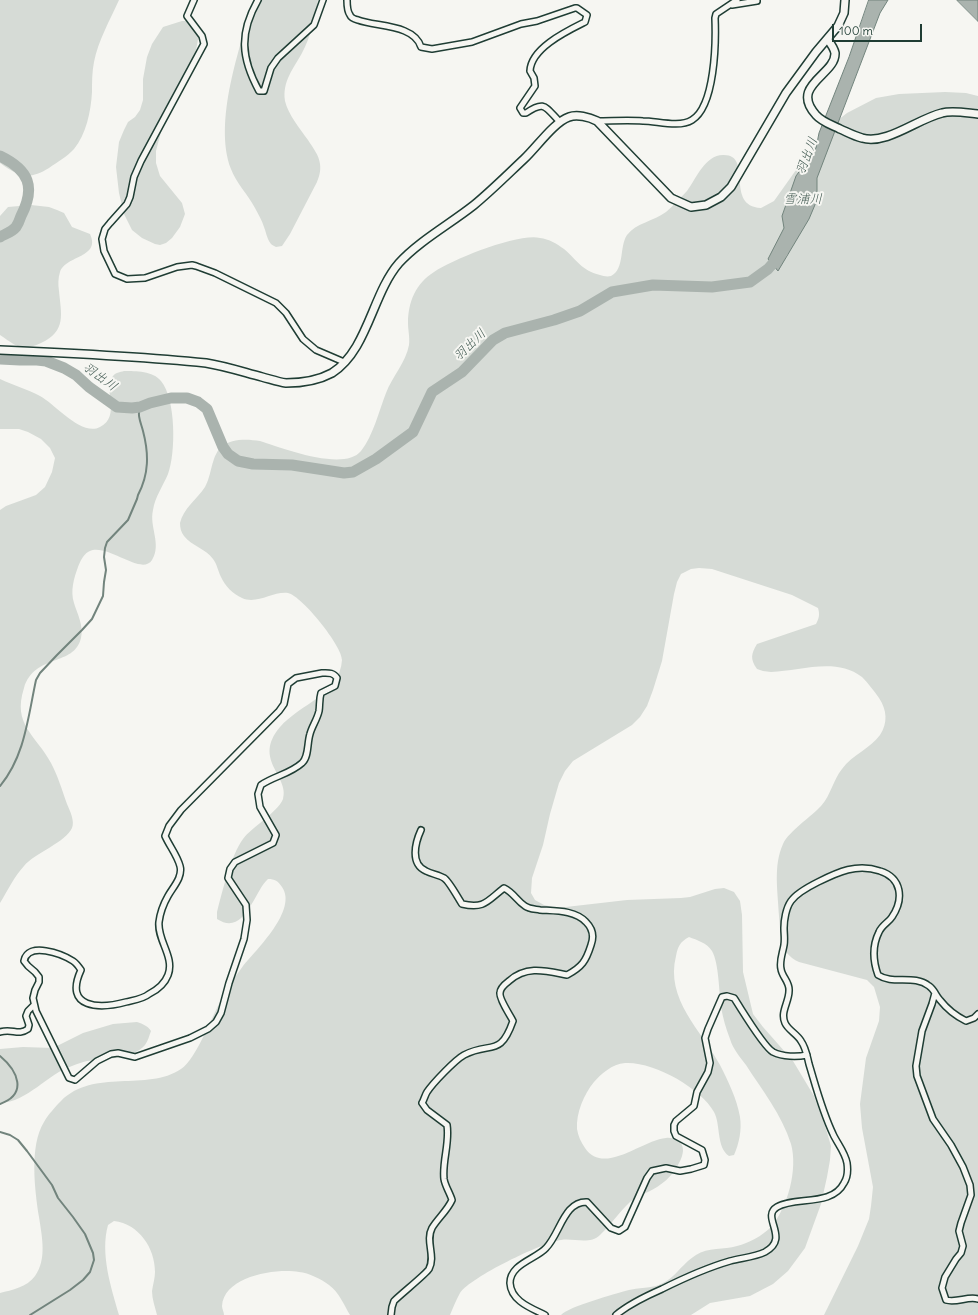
<!DOCTYPE html>
<meta charset="utf-8">
<style>
body{margin:0}
#map{position:relative;width:978px;height:1315px;overflow:hidden;background:#f6f6f2;font-family:Delius,sans-serif}
canvas{display:block}
.scale{position:absolute;left:832px;top:24px;width:90px;height:18px;box-sizing:border-box;border:2px solid #1f3d34;border-top:0;padding-left:5px;font-size:12px;line-height:14px;white-space:nowrap;color:#1f3d34;-webkit-text-stroke:3px #f6f6f2;paint-order:stroke}
</style>
<div id="map">
<canvas width="978" height="1315"></canvas>
<div class="scale">100 m</div>
</div>
<script>
const ctx = document.querySelector('canvas').getContext('2d');
ctx.lineJoin = 'round';
function paint(path, color) { ctx.fillStyle = color; ctx.fill(path, 'evenodd'); }
function strokePath(path, color, width, dash) { ctx.strokeStyle = color; ctx.lineWidth = width; ctx.lineCap = dash ? 'butt' : 'round'; ctx.setLineDash(dash || []); ctx.stroke(path); }
function drawText(font, color, halo, rows, align = 'center') {
  ctx.font = font + ' Delius,"Klee One",sans-serif'; ctx.lineWidth = 4; ctx.setLineDash([]); ctx.textBaseline = 'middle'; ctx.strokeStyle = halo; ctx.fillStyle = color; for (const [text, x, y, turn = 0] of rows) {
    ctx.save(); ctx.translate(x, y); ctx.rotate((+turn || 0) * Math.PI / 180); ctx.textAlign = isNaN(turn) ? turn : align; if (halo) ctx.strokeText(text, 0, 0); ctx.fillText(text, 0, 0); ctx.restore();
  }
}
const green = new Path2D(`
 M0,0H119C110,20 98,41 94,62C92,72 92,82 92,92C91,111 86,135 74,149C67,157 57,162 49,168C28,181 18,176 0,163Z
 M254,0H318C314,18 311,37 302,53C294,68 282,81 285,101C288,114 300,129 308,140C313,148 319,155 320,164C321,171 319,177 317,182L290,234L282,246L276,247C274,246 272,245 271,244C267,239 266,232 264,227C262,220 258,214 255,208C248,195 235,181 231,169C213,122 240,46 254,0Z
 M182,21C190,21 197,22 200,29L196,50L161,132L156,151V163L160,176L182,203L185,214L180,227L172,238L166,243L160,245L155,244L142,238L132,230L124,214L119,193L116,167L119,142L124,130L128,122L135,117L140,110L143,100V79L147,57L152,44L163,27Z
 M945,92L966,93L978,96V1315H824L858,1246L869,1219L871,1206L873,1187L862,1128L860,1104L866,1058L879,1021L880,1007L874,987L867,980L799,962C779,953 781,935 779,916C778,892 773,866 783,844C789,831 811,817 821,806C831,795 833,780 842,769C852,755 871,748 880,735C888,723 887,710 879,698C874,691 868,683 862,677C836,657 800,671 771,672L763,671L757,669C750,659 751,654 757,644L816,624C819,618 820,615 818,608L792,595L712,569L699,568L691,569L681,574L677,582L674,594L662,661L653,690L647,706L640,717L632,725L573,761L565,771L559,783L550,814L543,845L532,878L531,893L535,900L544,905L557,908L627,900L681,898L690,897L715,889L724,888L734,892L740,901L742,915L743,972L753,1014L763,1027L793,1061L814,1096L826,1129L831,1146L830,1160L827,1177L821,1204L805,1248L788,1271L773,1284L750,1296L710,1303L691,1315H561C570,1306 615,1294 629,1290C638,1288 647,1288 656,1286C675,1280 680,1265 696,1255C708,1247 724,1250 737,1246C749,1243 762,1236 771,1227C788,1207 798,1169 791,1144C782,1115 762,1090 746,1065C740,1057 733,1049 730,1039C726,1029 723,1018 721,1007C719,993 719,963 712,951C707,943 697,940 689,937C680,942 678,946 676,956C665,999 701,1030 720,1065C728,1081 737,1099 740,1117C742,1130 739,1144 734,1155L729,1156C716,1147 721,1125 714,1112C701,1088 653,1061 625,1063C612,1064 601,1074 594,1082C584,1094 576,1113 577,1129C578,1136 581,1142 585,1148C604,1176 642,1140 666,1138C673,1137 683,1141 683,1150C683,1154 681,1160 679,1163C673,1176 661,1186 648,1192C641,1195 635,1197 630,1202C619,1212 611,1225 600,1235C590,1245 574,1238 561,1240C541,1243 471,1277 460,1293C456,1300 453,1308 450,1315H350C344,1305 339,1292 329,1285C321,1279 309,1273 299,1272C276,1268 224,1276 222,1306C222,1309 224,1312 224,1315H157C155,1307 152,1299 152,1291C153,1284 155,1278 155,1272C155,1248 139,1224 114,1221L108,1225C100,1254 111,1287 119,1315H0V1293C12,1290 27,1287 35,1276C47,1259 42,1237 39,1217C35,1191 29,1146 44,1122C48,1115 55,1107 61,1101C94,1068 147,1092 181,1069C197,1059 214,1010 226,991C231,983 237,974 243,966C256,950 298,910 282,887C278,881 275,879 268,879C254,891 245,937 217,919V912C222,893 231,855 243,839C252,827 278,812 283,799C290,776 252,760 280,727C300,704 340,694 342,660C343,647 302,596 288,593C273,591 257,605 242,598C233,594 225,586 221,577C218,571 217,564 213,559C206,549 192,546 184,536C181,532 180,528 180,523C183,509 197,499 205,487C212,475 211,457 221,447C232,438 248,439 260,441C282,448 344,472 361,451C373,436 379,411 386,393C392,377 406,362 409,345C410,338 408,330 408,323C408,302 416,283 434,272C454,259 518,233 540,238C549,239 557,244 564,249C577,260 581,270 600,275C603,276 607,277 611,276C625,269 619,247 627,235C636,223 654,221 666,212C673,206 680,198 687,191C696,179 705,155 723,155C754,154 724,206 761,208L774,201L801,163L833,124L847,113L876,98L899,94Z
 M31,205L49,207L57,210L64,213L72,227L90,234C101,258 66,255 60,272C58,278 58,285 59,291C61,314 67,331 41,343C22,352 16,346 0,335V216L8,207Z
 M124,371C136,371 153,371 161,381C176,399 176,453 168,474C163,486 155,497 153,510C149,527 162,544 152,560C141,577 106,541 88,552C83,555 80,562 78,567C74,578 70,591 74,603C77,613 84,626 81,638C74,667 35,653 24,688C12,725 36,735 51,763C58,776 62,790 67,804C70,811 75,821 72,828C66,842 35,853 24,866C14,877 8,890 0,903V510L6,506L36,495L45,487L52,472L55,458L50,448L41,439L28,432L19,429H0V379C13,385 27,389 40,396C55,404 82,437 100,427C122,416 102,389 113,376C115,373 120,372 124,371Z
 M137,1022C143,1024 148,1026 151,1031C149,1036 148,1041 145,1045C133,1059 104,1059 87,1061C82,1062 77,1064 72,1066C47,1074 28,1102 0,1103V1049L23,1047L53,1048L83,1033L113,1024Z`);
const water = new Path2D(`
 M869,0H888L880,13L817,178V200L809,219L778,271L768,259L784,228L782,216L796,176L816,148L819,133L849,57Z
 M957,0H978V21Z`);
const stream = new Path2D(`
 M0,786C25,756 28,717 36,680L40,673L57,655L82,630L92,619L103,596L104,582L106,570L104,557L105,548L107,542L128,520L137,499L138,495C149,474 149,454 143,431C141,423 137,416 140,407
 M0,1056C18,1071 28,1094 0,1104
 M0,1132L10,1135L18,1140L27,1151L52,1185L58,1198L73,1217L85,1234L93,1253L94,1260L90,1272L83,1280L70,1290L30,1315`);
const river = new Path2D(`
 M0,156C29,170 36,187 21,216C20,219 18,224 16,227C12,232 5,234 0,237
 M0,359L20,360H37L46,361L64,368L76,375L89,387L117,407L132,408L140,407L150,403L171,398H187L198,402L207,409L223,447L228,454L238,461L253,464L292,465L344,473L353,472L376,459L413,432L432,392L462,372L493,340L505,333L554,320L580,311L612,292L653,285L712,287L750,282L768,269L782,253`);
const street = new Path2D(`
 M194,0L187,16L202,36L204,44L141,161L134,177L130,197L127,204L110,223L105,229L102,239L104,251L115,274L127,279L145,278L177,267L192,265L196,266L215,273L276,303L286,313L303,339L316,350L344,362
 M258,0C239,33 241,58 259,91H264L271,68L278,58L314,25L323,0
 M347,0C347,5 347,11 350,15C351,18 354,19 358,20C376,27 414,24 421,47L432,49L472,42L521,24L537,21L575,8H577L587,15L585,22C567,31 531,48 530,71L534,78L535,86L520,108L523,113H526C545,100 545,107 560,122
 M732,5L757,1
 M597,121C612,121 628,120 643,121C657,121 679,128 692,120C715,106 716,43 715,18L716,14L737,0
 M322,673C328,673 333,672 337,678L335,686L321,693C319,700 320,705 319,711C317,720 312,726 310,734C307,743 309,757 302,763C290,774 274,776 261,785L258,794L260,807L276,835L273,843L235,862L230,869L228,878L246,905L247,920L244,939L229,983L221,1013L216,1022L208,1029L190,1038L135,1057L118,1053L111,1054L97,1061L75,1080L69,1078L36,1011L33,998L35,990L39,982V977L35,972L28,966L24,961C28,941 62,954 73,961C76,963 79,967 81,970C63,1009 100,1009 126,1002C134,1000 143,999 149,994C157,990 165,983 168,975C175,957 157,940 159,922C160,914 164,903 168,896C173,887 183,877 180,866C177,855 170,847 165,836L169,826L181,810L279,711L284,704L288,684L296,678Z
 M935,993L932,1004L922,1031L916,1066L917,1076L933,1119L951,1145L963,1167L970,1185L971,1195L961,1223L959,1231L963,1246L961,1253L956,1259L945,1277L942,1288L946,1300C957,1303 968,1296 978,1299
 M0,1032C12,1028 18,1036 28,1029L29,1025L26,1016L28,1011L34,1005
 M391,1315L392,1307L394,1301C401,1294 426,1274 429,1269C436,1256 425,1241 432,1228C438,1218 447,1211 452,1200C450,1193 445,1186 444,1179C442,1161 450,1143 447,1125L427,1110L422,1103C424,1100 425,1095 427,1092C433,1083 455,1060 464,1055C491,1041 500,1058 513,1021C510,1015 499,999 500,993C500,988 505,984 509,981C527,965 546,971 567,975C582,967 586,961 591,945C594,937 593,929 586,922C575,910 555,911 540,910C535,909 529,909 525,906C516,900 514,893 504,888C487,901 485,909 462,904C458,898 449,881 444,878C439,875 432,874 426,871C410,864 415,843 421,830
 M545,1315C531,1308 511,1301 510,1283C510,1264 536,1259 546,1248C560,1234 564,1201 587,1202L611,1228L619,1231L625,1227L647,1178L652,1171L666,1168L680,1171L691,1169L704,1165L705,1160L702,1150L676,1136L674,1131V1125L676,1121L694,1106L697,1092L708,1072L710,1063L705,1038L708,1029L722,997L727,996L734,998C742,1010 763,1046 773,1052C783,1057 797,1057 807,1055
 M616,1315C629,1304 646,1296 662,1289C684,1278 706,1268 730,1261C741,1258 755,1257 765,1252C791,1238 760,1217 777,1207C795,1196 832,1207 844,1183C848,1177 848,1170 847,1163C845,1152 837,1143 833,1134C822,1111 816,1087 809,1064C807,1056 806,1048 801,1041C797,1034 788,1030 785,1023C780,1012 789,1002 789,991C790,982 782,977 781,969C779,961 783,952 784,945C785,939 784,934 784,928C784,920 786,908 791,901C796,894 810,886 818,882C838,872 857,863 880,871C902,878 904,899 892,917C889,922 882,925 879,932C872,946 873,961 878,975C893,985 914,974 929,986C934,989 936,996 940,1000C947,1009 956,1016 966,1021L974,1018L978,1014`);
const secondary = new Path2D(`
 M828,40C831,44 834,48 835,53C836,75 789,85 816,115C822,122 832,125 840,129C847,132 854,136 862,138C887,145 917,119 942,113C952,110 967,113 978,114
 M0,350C69,353 137,356 206,363C225,366 243,372 262,377C270,379 278,382 286,383C301,383 319,380 332,373C368,350 372,294 399,263C419,241 450,224 474,205C491,191 508,174 524,159C536,148 554,122 569,117C577,114 589,117 597,121L671,198L691,207L706,205L721,197L731,187L786,93L816,52L838,26L844,13L845,0`);
const waterNames = [
 ["羽出川",807,156,-69],
 ["雪浦川",803,199],
 ["羽出川",470,345,-44],
 ["羽出川",100,377,36]
];
paint(green, '#d6dbd6');
paint(water, '#aab3ae');
strokePath(water, '#72847d', 1);
strokePath(stream, '#72847d', 2);
strokePath(river, '#aab3ae', 11);
strokePath(street, '#1f3d34', 8);
strokePath(secondary, '#1f3d34', 10);
strokePath(street, '#f6f6f2', 5);
strokePath(secondary, '#f6f6f2', 7);
drawText('italic 13px', '#425a52', '#f6f6f2', waterNames);
</script>
